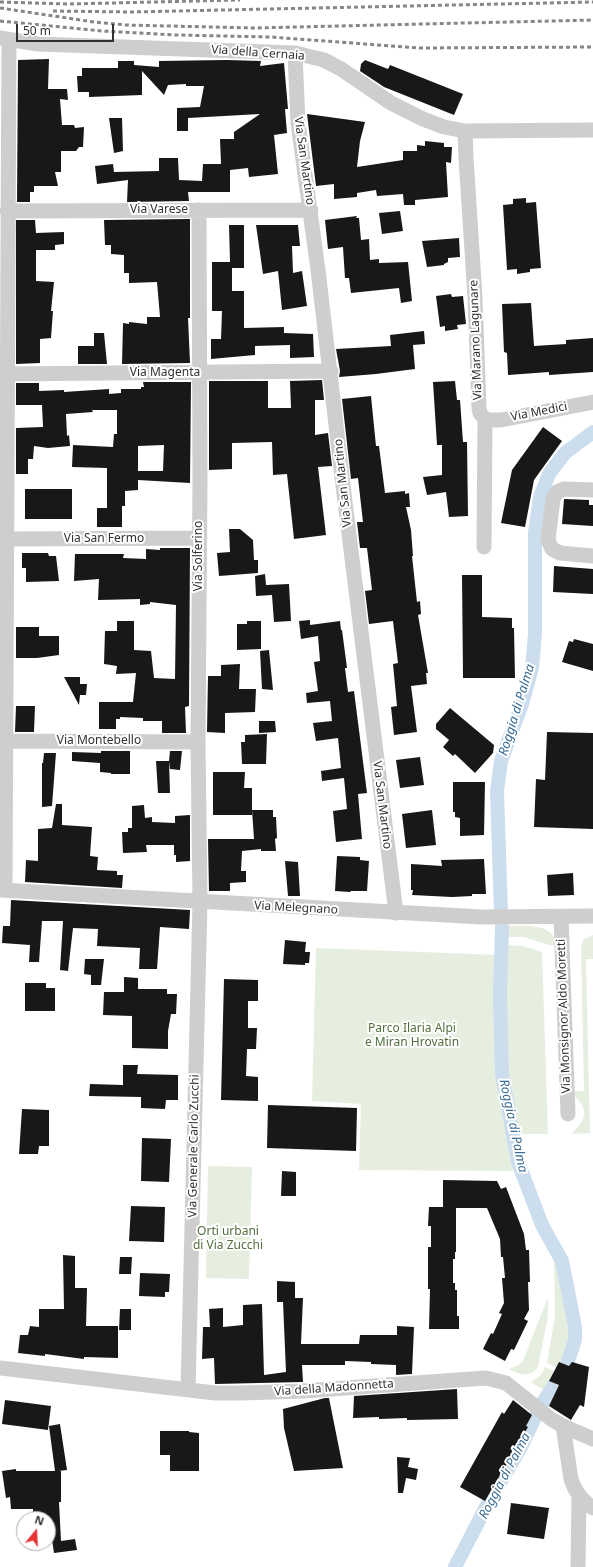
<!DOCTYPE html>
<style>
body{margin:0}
#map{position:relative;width:593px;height:1567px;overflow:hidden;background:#fff;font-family:"Noto Sans",sans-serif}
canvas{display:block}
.north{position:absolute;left:16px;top:1511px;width:40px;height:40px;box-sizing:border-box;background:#fff;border:1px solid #adadad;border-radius:50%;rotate:18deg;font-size:11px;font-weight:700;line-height:16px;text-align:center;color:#313131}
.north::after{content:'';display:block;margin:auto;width:14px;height:18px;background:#e73436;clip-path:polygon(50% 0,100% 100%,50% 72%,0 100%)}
.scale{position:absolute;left:16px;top:24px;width:98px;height:18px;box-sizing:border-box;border:2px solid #313131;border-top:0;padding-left:5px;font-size:12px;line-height:14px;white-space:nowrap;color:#313131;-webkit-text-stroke:3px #fff;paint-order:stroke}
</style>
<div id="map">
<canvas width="593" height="1567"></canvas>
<div class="north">N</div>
<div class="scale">50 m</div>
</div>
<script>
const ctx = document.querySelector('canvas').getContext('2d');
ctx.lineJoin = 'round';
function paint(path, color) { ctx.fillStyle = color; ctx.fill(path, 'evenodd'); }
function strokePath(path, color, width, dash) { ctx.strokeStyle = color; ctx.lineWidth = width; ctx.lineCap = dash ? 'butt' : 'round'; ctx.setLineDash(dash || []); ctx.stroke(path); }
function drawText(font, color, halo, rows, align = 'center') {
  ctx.font = font + ' "Noto Sans",sans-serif'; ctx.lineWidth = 4; ctx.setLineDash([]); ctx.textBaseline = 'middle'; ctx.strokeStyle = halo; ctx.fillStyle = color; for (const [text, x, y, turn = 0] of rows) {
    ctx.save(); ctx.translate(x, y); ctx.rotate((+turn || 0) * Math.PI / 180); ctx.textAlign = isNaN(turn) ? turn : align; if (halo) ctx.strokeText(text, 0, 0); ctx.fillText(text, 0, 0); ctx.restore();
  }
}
const green = new Path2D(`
 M505,926C520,926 542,923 553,935L555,945H548L524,937H506Z
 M593,935V959H586L590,1133L571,1134C579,1127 589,1115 582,1105C579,1099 574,1099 573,1091H584L581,946L584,939Z
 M506,945L523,946L542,952L548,1134H519L509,1075L507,1039Z
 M316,948L499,955C498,986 495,1016 497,1047C500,1087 508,1126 516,1165L512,1171L359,1170L361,1104L312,1101Z
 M208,1166L252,1167L249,1279L206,1278Z
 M554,1256L571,1320L566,1351L557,1367L547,1363L555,1316Z
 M548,1297V1316L538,1367C531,1378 519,1375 509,1369L519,1365L523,1361Z
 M545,1367L554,1371L544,1390L531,1382L541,1375Z`);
const canal = new Path2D(`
 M501,914L497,791L501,761L522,704L532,668L535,634V533L540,497L549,474L565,453L593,432
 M502,926L500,994L502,1074L518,1162L542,1225L562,1261L566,1281L575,1327V1340L567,1364
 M455,1567L487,1505L521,1447L540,1407L554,1385`);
const building = new Path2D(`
 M49,59L48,89H67L68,100L60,99L62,125H74L75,128L84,127L83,147H79L76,151H61V172H55L58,186H34V192H30V202H17L18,60Z
 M227,60L261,61L260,66L284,63L288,109H285L287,133L274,135L278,174L249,177L248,168L230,170V192H188L189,201L127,202L128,180L97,184L95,166L113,164L114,172L159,171V158H178L179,180L202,181L203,164H221L220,139H234V132L260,114L188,118V131H177V108L200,107L204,86H186V84L168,85L164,95L142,71V95L89,97V92H78L77,76H82V68H118V61H134V65L159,67V61Z
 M365,60L388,69L390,65L463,94L454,115L384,87L360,71L361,64Z
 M307,114L365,122L360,141L357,167L403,160V151H417V145L425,146V141L444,143V147H452L451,163L446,162L448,197L415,200V205H404L403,194L377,196L376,190L357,193V197L334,199V184L316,186Z
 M109,118H122L123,151L114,153Z
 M526,198V203L536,202L541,268L530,269V272L517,274V269L507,270L503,205L513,204V199Z
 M400,211L403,231L382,234L379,213Z
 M357,216L356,218H359L361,240L369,239L370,260L379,259V263L408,262L412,301L401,303L399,288L351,293L349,278H345L343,247L328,249L325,220Z
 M190,219V318H188L190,363L122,364L123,323L129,324V322L147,324V317H160L157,282L129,283V273H124V255L111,254V245H105L104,220Z
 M16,220H35L36,233L64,232V244L55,245V250H36V281L54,282L51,311H53L51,338L40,339V363L16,364Z
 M229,225H244V268H232V291H244V328L284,327V333L313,334L314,357L290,358V345L255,346V355L211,359V339H221L222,311H212V262H230Z
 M256,225H298L300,246H292L293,273L302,271L307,306L282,310L278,271L263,274Z
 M459,238L460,257L448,258V262L444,264V265L427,267L422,241Z
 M451,294L452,297L463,296L466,324L457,325L458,329L445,331V326L440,327L436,296Z
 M531,303L534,346L566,344V340L593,338V372L549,375V372L508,375L507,353L504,352L502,304Z
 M424,331L425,344L413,345L415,369L376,374L339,377L340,371L336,349L391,346L390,335Z
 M94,333H104L107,364H78V346H94Z
 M322,380L324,400H315V435L328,433L332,466L318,467L326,535L294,539L287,474L273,475L272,442L232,443V469L209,470V381H268V408H291L290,381Z
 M455,381L457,400H460L463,442H467L468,516L449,517L446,492L427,495L423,477L442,475V445H437L433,382Z
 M143,382H191L190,483L138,480V490L125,491V506H122V527H97V508H107V468L72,467L73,445L113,447L114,434H117V410H92L93,412L66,414L67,436L69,435L70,446L48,448L34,446L33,459H28V474H16V428L43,427L42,405H16V383H39V391L64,390V392L109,389V394L121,393V389H141V387H144ZM164,445L163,471H138V446Z
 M371,396L376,446H379L385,493L405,491V494L409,493L410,507H406L411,530L413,556H412L417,602L420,601L421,614L418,615L428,673H426L427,684L411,686L417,732L394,735L391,707L397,706L393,664L398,663L393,621L369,624L365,591L372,590L367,548H360L357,522H363L358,478L351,479L342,399Z
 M543,427L562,441L534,480L525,527L501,523L512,470Z
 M25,489H72V519H25Z
 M564,499L589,500V505H593V526L562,524Z
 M229,529H240L253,540L254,560H258V573L219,576L217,553L230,552Z
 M160,548H190L189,706L185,707L186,733H162V721H143V718L120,717V719H116V729H99V702H133L136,673L116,674L117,666L104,664L105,631H117V621H134V650L151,651L154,678L175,679L176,605L150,602V604L140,605V599L98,600L99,579L74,581L75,554H124L123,558L146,559V549L160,550Z
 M22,553H48L49,556H56L59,581L26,582V568H22Z
 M554,566L593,569V594L553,592Z
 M265,574L266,585L289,584L291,621L274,622L272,595L256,596L255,576Z
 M462,575H482V617L512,618V628H514L515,678H463Z
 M310,620V625L340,621L341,630H342L347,668H345L348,692L354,691L367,793L358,794L362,839L336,842L333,811L347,809L344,778L322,781L321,771L341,768L338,738L316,741L313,723L332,721L330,701L307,703L306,693L318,691L314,662L320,661L318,636L301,639L299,621Z
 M247,621H261V649L237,650V624H247Z
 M16,627H39V636H59V655L37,658H16Z
 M574,639L593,644V671L562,662L569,641L573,642Z
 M269,650L273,690L262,689L260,651Z
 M240,664L239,689H256L255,712L225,713V733L207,732L208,676H221V665Z
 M64,677H80V684H87L86,695H80L79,705Z
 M16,706H35L34,732H15Z
 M450,708L494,745L493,753L475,773L455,754L453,756L443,747L449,740L436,729V724Z
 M259,721H275L276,732L259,733Z
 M547,732L593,733V829L534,827L536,779L545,780Z
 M267,734L266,764H242L241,742H245V735Z
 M101,751H130V774H111V773L100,772V763L72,761V752L101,753Z
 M170,751H182L180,770L170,769L169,761L170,793H158L156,761H169Z
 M44,753H56L52,806L42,807V763H43Z
 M420,757L424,785L400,788L396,760Z
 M213,772H245L244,788H252V815H213Z
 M453,782H485L484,835L460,836V818L455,817V812H453Z
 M56,804H62V825L92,827L90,856L98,857L97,870L117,871V875H123L122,888L25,882L26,860L38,861V829L52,828Z
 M144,805L145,818L152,817V822L175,823V816L190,815V861L176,862V855H174V845H146L147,852L123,853L122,832H128V828H132V806Z
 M252,810H273V817H276L277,838L275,839L276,851H261V849L242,851L241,871H246V882L230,883V891H209L208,839H254Z
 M432,810L436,845L406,848L402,814Z
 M337,856L360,857V860L369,861L367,891H351L350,892L335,891Z
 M484,859L486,894H472V896L452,897L412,895L413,890H411V864L442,866L441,860Z
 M285,861L298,862L300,896H288Z
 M573,873L574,895L548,896L547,875Z
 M11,900L190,910L189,929L160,927L157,969H139L140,948L97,946L98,929L73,928L68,971L60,970L63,921H42L39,962H29L30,945L2,943L3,926H10Z
 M285,940L306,942L305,952H310L309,963H305V965L283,964Z
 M85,959H104L101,985H91V975L84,974Z
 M124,977L138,978V989H167V994H177L176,1014H171L168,1031V1049L132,1048V1016L103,1015L104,992H124Z
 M224,979L258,980V1001H248V1028H257L256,1049H247L246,1076L258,1077V1101L221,1100Z
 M25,983H46V988H55V1011H25Z
 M123,1065H138L137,1074L178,1075V1100H166L165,1109L141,1108V1097L89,1096L90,1084L123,1085Z
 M268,1105L357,1108L356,1151L267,1148Z
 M22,1109L49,1110V1146H39L38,1154H19Z
 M142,1138L171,1139L169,1182L141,1181Z
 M282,1171L296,1172V1196H281Z
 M443,1180L497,1181L501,1189L506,1187L524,1234L526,1250H529L530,1282H528L529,1310L524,1319L528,1321L514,1350L511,1349L505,1361L483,1349L491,1333L493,1334L502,1314L499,1313L504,1303L502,1278H505L503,1257H501L500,1239L487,1208H456V1252H455V1259H453V1283H455V1290H457V1316H459V1329H429L430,1289H428V1247H431V1226H428L429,1207H443Z
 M131,1206L165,1207L164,1242L129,1241Z
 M63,1255L75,1256V1288H87L86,1326H118V1358L84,1357V1359L45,1354V1356L18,1353L20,1335H28L30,1326L39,1327V1309H64Z
 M120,1257H132L131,1274H119Z
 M140,1273L170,1274L169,1292H165V1297L139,1296Z
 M277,1281L295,1282V1298H303L301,1344H359L360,1335H397V1326L414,1327L412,1374L396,1375V1365L371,1364V1362L345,1361V1365H302L303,1382L215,1384L214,1358L202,1359L203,1327H210L209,1309L223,1308V1327L243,1325V1305L262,1304L264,1375L286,1372L283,1302H277Z
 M120,1309H131V1330H119Z
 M559,1362L569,1366L572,1362L589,1367L584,1407L580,1405L571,1420L549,1406L559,1385L549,1381Z
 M457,1389L458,1419L407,1420V1418L379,1419V1417L353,1418L354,1396Z
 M325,1398H329L343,1468L294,1471L284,1428L283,1409Z
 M5,1400L51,1406L48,1430L2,1424Z
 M513,1400L532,1415L526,1426L528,1427L485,1501L460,1487L502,1412L504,1414Z
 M60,1424L67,1470L58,1471H61V1502H59L61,1541L75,1539L77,1550L54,1553L50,1526H48V1519H33V1509H11L10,1497L6,1498L2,1471L16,1469V1471H55L49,1426Z
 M160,1431H189V1432L199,1433V1471H170V1455H160Z
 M397,1457L410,1458L408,1467L418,1469L416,1480L406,1478L403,1493H398Z
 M511,1503L549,1508L544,1539L507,1534Z`);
const minor = new Path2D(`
 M0,38L38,44L295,53L324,60L341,69L391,103L423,119L444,127L465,131L593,130
 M295,53L298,123L318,270L344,494L396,913
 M465,131L466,158L475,297L479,408L480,413L485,419L484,547
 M7,211L311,210
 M0,374L331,371
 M485,419L490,420H501L593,402
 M593,490L564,489L557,492L553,499L548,540L552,549L560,553L593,556
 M8,539L200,538
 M0,741L198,742
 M0,890L482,917L593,916
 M5,890C9,607 5,323 9,40
 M561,917L568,1114
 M0,1368L215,1393H241L303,1391L486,1378L506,1383L551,1419L563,1426L593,1439
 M188,1389L200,902L198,742L200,480L199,210
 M563,1426L571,1479C575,1492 582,1501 593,1508
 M578,1567L579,1496`);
const rail = new Path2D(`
 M0,2L68,4L240,0
 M0,8L94,22L126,25L254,28L593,20
 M53,11L131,12L593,2
 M0,21L102,31L176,35L271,37L419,48L593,47`);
const streetNames = [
 ["Via della Cernaia",258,53,4],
 ["Via San Martino",304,161,82],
 ["Via Varese",159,210],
 ["Via Marano Lagunare",476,340,-92],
 ["Via Magenta",165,373],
 ["Via Medici",539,412,-11],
 ["Via San Martino",343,483,-96],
 ["Via San Fermo",104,539],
 ["Via Solferino",199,556,-90],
 ["Via Montebello",99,741],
 ["Via San Martino",382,805,83],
 ["Via Melegnano",296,908,3],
 ["Via Monsignor Aldo Moretti",564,1016,-92],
 ["Via Generale Carlo Zucchi",194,1146,-89],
 ["Via della Madonnetta",334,1388,-4]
];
const parkNames = [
 ["Parco Ilaria Alpi",412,1029],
 ["e Miran Hrovatin",412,1043],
 ["Orti urbani",228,1232],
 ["di Via Zucchi",228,1246]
];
const waterNames = [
 ["Roggia di Palma",517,710,-73],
 ["Roggia di Palma",513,1126,78],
 ["Roggia di Palma",505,1476,-62]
];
paint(green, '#e6eee0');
strokePath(canal, '#ccdeed', 14);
paint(building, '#181818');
strokePath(minor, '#cecece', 15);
strokePath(rail, '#868686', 3, [4, 3]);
drawText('12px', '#313131', '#fff', streetNames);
drawText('12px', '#516e3d', '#fff', parkNames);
drawText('italic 13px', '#3d6e95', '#fff', waterNames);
</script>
